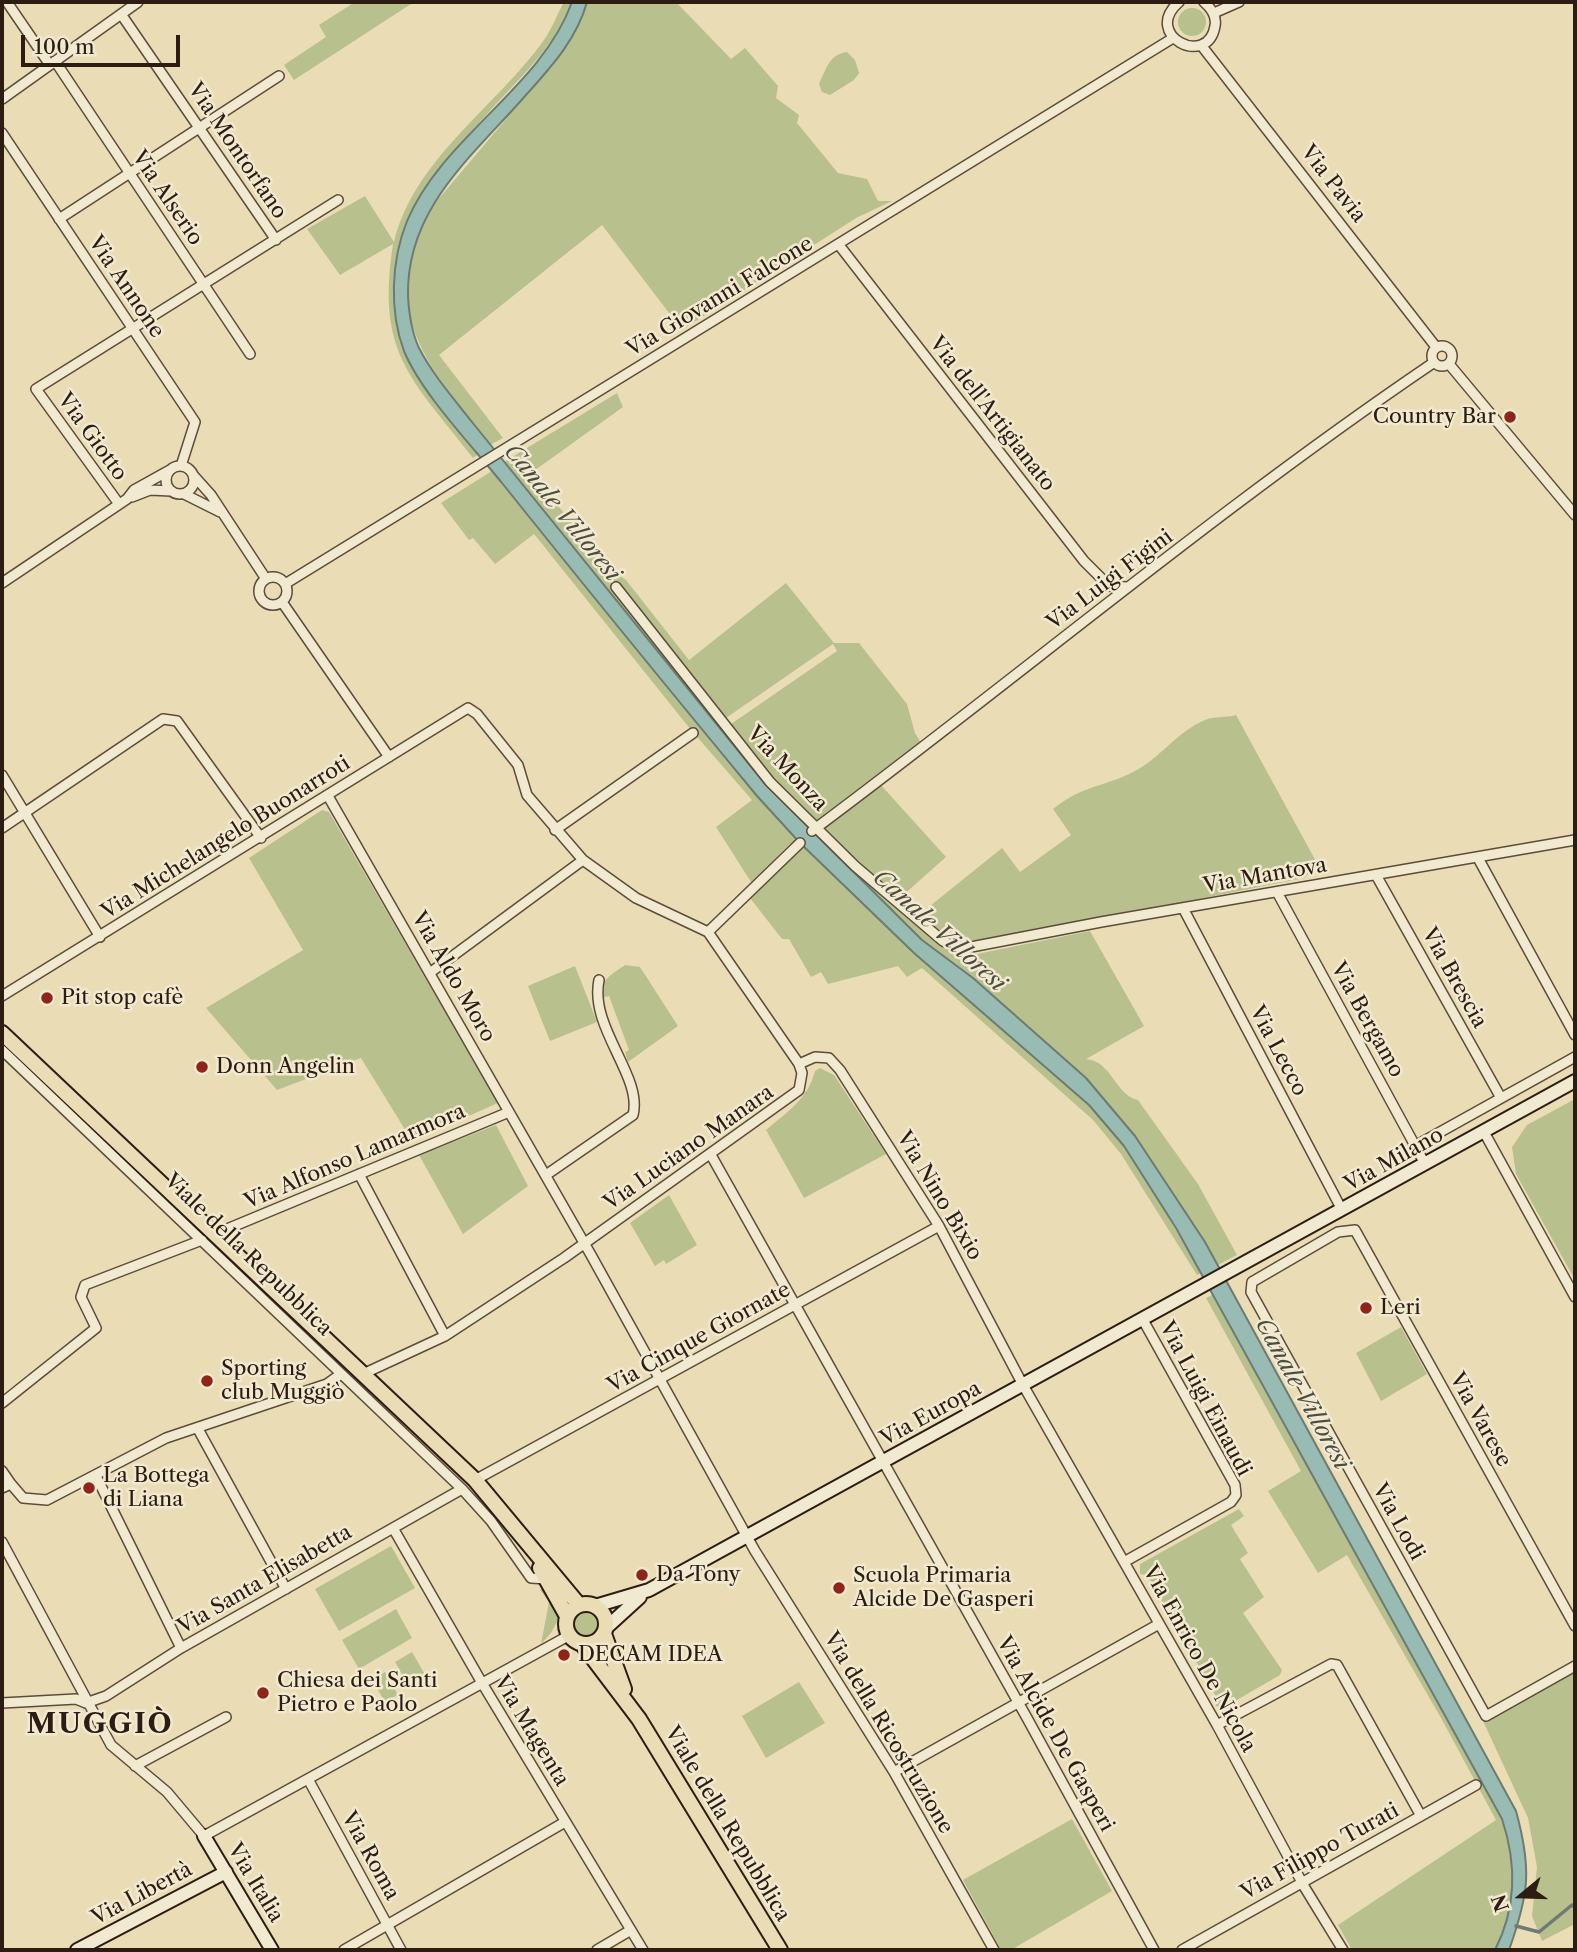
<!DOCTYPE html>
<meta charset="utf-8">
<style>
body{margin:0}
#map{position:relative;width:1577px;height:1952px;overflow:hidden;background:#eaddb6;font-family:"Libre Caslon Text",serif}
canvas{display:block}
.frame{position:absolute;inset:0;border:4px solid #2c1c11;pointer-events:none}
.north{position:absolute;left:1486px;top:1861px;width:70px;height:70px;-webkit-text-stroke:5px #f1e9d0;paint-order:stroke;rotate:251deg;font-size:19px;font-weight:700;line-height:28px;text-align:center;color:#2c1c11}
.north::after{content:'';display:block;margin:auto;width:24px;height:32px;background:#2c1c11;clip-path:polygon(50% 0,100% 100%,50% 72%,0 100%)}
.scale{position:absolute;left:21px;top:35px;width:159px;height:32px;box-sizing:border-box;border:4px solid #2c1c11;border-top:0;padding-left:9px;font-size:21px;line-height:24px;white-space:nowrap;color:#2c1c11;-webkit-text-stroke:5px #f1e9d0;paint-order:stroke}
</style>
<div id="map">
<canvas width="1577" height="1952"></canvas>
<div class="frame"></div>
<div class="north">N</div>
<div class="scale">100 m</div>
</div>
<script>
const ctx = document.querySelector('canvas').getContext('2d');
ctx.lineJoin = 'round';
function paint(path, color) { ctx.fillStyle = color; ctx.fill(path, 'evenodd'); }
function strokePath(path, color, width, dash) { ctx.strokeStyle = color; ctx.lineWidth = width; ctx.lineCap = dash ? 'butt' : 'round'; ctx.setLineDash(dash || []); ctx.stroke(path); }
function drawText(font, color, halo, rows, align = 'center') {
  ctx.font = font + ' "Libre Caslon Text",serif'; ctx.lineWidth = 5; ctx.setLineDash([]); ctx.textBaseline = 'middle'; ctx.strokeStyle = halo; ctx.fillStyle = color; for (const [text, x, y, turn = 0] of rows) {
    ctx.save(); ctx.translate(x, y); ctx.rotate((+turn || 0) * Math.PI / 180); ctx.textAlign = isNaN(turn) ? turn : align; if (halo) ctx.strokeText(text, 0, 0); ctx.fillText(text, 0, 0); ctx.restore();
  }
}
const green = new Path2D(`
 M355,2H414L294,80L284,65L326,37L319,25Z
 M564,2H572C557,42 526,72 497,103C434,173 365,249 405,351C419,389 454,422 479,454L473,458C410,377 376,353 393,244L340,275L307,229L365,196L394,242C414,159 496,107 544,40C552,29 557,14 564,2Z
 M587,2H676L731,59L745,48L778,86L776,98L799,115L797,123L838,173L867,179L878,201H892L856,218L682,330L602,225L439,355L503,438L490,445C431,370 373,309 430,209L561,54Z
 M1178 22a14 14 0 1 1 28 0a14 14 0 1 1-28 0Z
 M847,52L855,60L859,73L854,80L830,95L822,92L819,84C826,70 829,54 847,52Z
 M617,393L623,407L531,473L611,570L626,580L689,660L786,583L834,643H859L907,704L915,733L923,746L880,784L946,857L901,897L920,914L1002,848L1020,872L1071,835L1053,809C1084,784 1103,788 1135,771C1160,758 1178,731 1205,720C1213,716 1226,718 1236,715L1318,865L1304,878L998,939L954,941L972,955L1090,931L1144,1026L1086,1059C1112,1061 1115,1095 1138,1100L1198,1184L1237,1255L1218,1265L1135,1136L1086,1078L973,978L922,940L766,786L504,462ZM833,644L837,651L731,724L726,718Z
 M492,471L557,551L875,914L914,953L1089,1105L1124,1146L1156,1196L1201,1273L1197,1275L1121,1154L1093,1120L922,968L907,977L898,966L828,984L821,972L811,977L789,939H782L750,898L799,851L790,844L751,882L716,827L752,800L691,730L534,534L495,564L473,538L469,540L441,503Z
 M322,810L329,812L498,1103L412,1141L361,1058L277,1090L206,1008L303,950L249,858Z
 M625,965L640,967L678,1026L628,1062L625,1052L629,1050L609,996L602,998C599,980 612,974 625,965Z
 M575,966L597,1022L550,1041L528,986Z
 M820,1068L834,1075L886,1154L804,1198L766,1130C787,1112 808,1099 815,1071Z
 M1575,1099V1280L1516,1174L1512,1147L1527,1125Z
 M496,1125L528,1186L463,1234L419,1155Z
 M669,1195L697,1245L666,1264L664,1260L655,1266L630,1223Z
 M1212,1295L1502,1819C1517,1864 1517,1907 1495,1950H1352L1338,1925L1496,1820L1441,1718L1347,1555L1318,1573L1268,1491L1301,1471L1206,1298Z
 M1401,1327L1427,1374L1381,1401L1356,1353Z
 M1239,1509L1244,1516L1231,1525L1248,1553L1240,1559L1264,1597L1243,1613L1282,1670L1280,1675L1223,1708L1216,1706V1697L1147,1575L1140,1574V1564Z
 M391,1546L415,1588L339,1631L315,1589Z
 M545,1585L561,1614L551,1633L541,1644L549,1602L540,1590Z
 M396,1609L412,1638L359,1669L342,1640Z
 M573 1625a12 12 0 1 1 24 0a12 12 0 1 1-24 0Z
 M412,1652L427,1678L410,1688L395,1662Z
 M1575,1670V1924L1542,1941L1532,1916L1537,1867L1528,1818L1483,1721Z
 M385,1672L398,1695L385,1702L372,1680Z
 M799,1682L825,1723L766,1758L742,1716Z
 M1072,1819L1112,1891L1011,1950H1001L963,1880Z`);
const water = new Path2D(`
 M572,2H587C577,39 551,67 526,95C473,156 406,208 408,296C409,314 412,333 419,348C433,375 454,399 472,422L766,785L922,940L973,978L1086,1078L1135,1136L1205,1242L1516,1811C1532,1869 1529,1894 1509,1950H1495C1517,1907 1517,1864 1502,1819L1176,1228L1124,1146L1089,1105L914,953L800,843L757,796C671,692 586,588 502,483C473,447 421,393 404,351C389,311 391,261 407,221C443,136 541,88 572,2Z`);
const stream = new Path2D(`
 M1516,1926L1539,1932L1572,1905L1575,1907`);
const street = new Path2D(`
 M7,2L50,65
 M1179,2C1141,35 1208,69 1215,26C1217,16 1211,8 1204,2
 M1214,13L1239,2
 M121,14L276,240
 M1201,45L1436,347
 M55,61L250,354
 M2,99L138,2
 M2,133L195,422L181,466
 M59,219L279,76
 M839,245L1084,561L1109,586L1127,587
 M1432 356a10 10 0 1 1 20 0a10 10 0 1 1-20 0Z
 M1449,364L1575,515
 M166 480a14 14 0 1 1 28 0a14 14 0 1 1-28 0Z
 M194,476L211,495L266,579
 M184,494L220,512
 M132,497L150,490L171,491
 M119,504L36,389L338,200
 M259 591a14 14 0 1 1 28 0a14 14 0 1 1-28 0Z
 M2,583L127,499L134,490L170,470
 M285,584L1173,38
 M616,587L770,782L855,866L943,941L953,946L971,947L1101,922L1575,840
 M282,602L389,757
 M2,775L100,937
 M328,796L591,1255L755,1551L894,1772L994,1950
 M2,828L163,719L177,721L261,838
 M555,830L693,733
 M812,831C1020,676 1219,508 1433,363
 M1478,858L1575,1035
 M1376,875L1501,1098
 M1277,892L1425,1164
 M1183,908L1342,1210
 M708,932L800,843
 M431,972L583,860
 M2,996L468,708L477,714L518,765L527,795L583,860L636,898L708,932L799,1064L802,1073L799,1090L564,1258L445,1336L363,1374
 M2,1050L462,1489L491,1521L531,1578L547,1579
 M799,1064L815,1057L829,1058L840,1070L939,1226L1023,1385L1217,1725L1305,1888L1343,1950
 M1484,1132L1575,1297
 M1415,1146L1575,1057
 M711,1155L1027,1718L1154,1950
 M359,1174L445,1336
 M546,1175L633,1115C643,1076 589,1028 599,980
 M215,1234L509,1112
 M2,1403L96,1328L81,1297L85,1285L202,1240
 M198,1429L286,1589
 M2,1471L11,1484L2,1488
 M96,1476L181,1648
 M475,1480L939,1226
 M11,1484L23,1498L47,1500L166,1438L327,1384L341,1374
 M393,1528L482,1683L643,1950
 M2,1542L111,1745L167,1792L204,1836L568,1636
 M1124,1562L1231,1502L1236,1495L1235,1485L1143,1320
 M1575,1626L1355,1230L1338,1232L1252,1282L1251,1292L1486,1716L1575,1666
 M2,1703L76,1699L86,1703
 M86,1703L106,1696L181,1648L462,1489
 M1217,1725L1331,1664L1337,1665L1421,1816
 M135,1766L226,1717
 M894,1772L1159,1624
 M308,1779L401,1950
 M344,1950L565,1822
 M597,1950L631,1930
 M1182,1950L1476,1785`);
const secondary = new Path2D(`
 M595,1606L649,1590L1575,1081
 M606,1628L640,1597
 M204,1836L272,1950
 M77,1950L226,1872`);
const primary = new Path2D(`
 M2,1033L475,1480L579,1605
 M540,1568L567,1616
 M566 1624a20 20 0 1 1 40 0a20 20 0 1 1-40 0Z
 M604,1634L624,1689
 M583,1645L639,1719L780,1950`);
const markers = [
 [1510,417,7,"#8f2418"],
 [47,998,7,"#8f2418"],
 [202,1067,7,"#8f2418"],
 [1366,1308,7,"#8f2418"],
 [207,1381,7,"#8f2418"],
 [89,1488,7,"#8f2418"],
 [642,1575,7,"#8f2418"],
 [839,1588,7,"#8f2418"],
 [564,1655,7,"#8f2418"],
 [263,1693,7,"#8f2418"]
];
const streetNames = [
 ["Via Montorfano",237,151,56],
 ["Via Pavia",1333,184,52],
 ["Via Alserio",167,198,56],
 ["Via Annone",126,287,56],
 ["Via Giovanni Falcone",720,297,-31],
 ["Via dell'Artigianato",992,414,52],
 ["Via Giotto",92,437,54],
 ["Via Luigi Figini",1110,580,-37],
 ["Via Monza",787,769,47],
 ["Via Michelangelo Buonarroti",226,838,-32],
 ["Via Mantova",1265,876,-10],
 ["Via Aldo Moro",453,977,60],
 ["Via Brescia",1454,978,61],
 ["Via Bergamo",1367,1020,61],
 ["Via Lecco",1278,1051,62],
 ["Via Luciano Manara",689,1148,-35],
 ["Via Alfonso Lamarmora",355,1157,-23],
 ["Via Milano",1394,1160,-29],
 ["Via Nino Bixio",939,1196,59],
 ["Viale della Repubblica",248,1255,44],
 ["Via Cinque Giornate",699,1338,-29],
 ["Via Luigi Einaudi",1205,1399,62],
 ["Via Europa",931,1414,-29],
 ["Via Varese",1480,1420,61],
 ["Via Lodi",1398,1522,61],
 ["Via Santa Elisabetta",265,1580,-30],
 ["Via Enrico De Nicola",1199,1659,61],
 ["Via Magenta",531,1731,59],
 ["Via della Ricostruzione",888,1733,59],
 ["Via Alcide De Gasperi",1055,1734,61],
 ["Viale della Repubblica",727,1824,59],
 ["Via Filippo Turati",1320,1852,-29],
 ["Via Roma",370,1856,61],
 ["Via Italia",255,1883,59],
 ["Via Libertà",142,1894,-28]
];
const poiNames = [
 ["Country Bar",1496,417,"right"],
 ["Pit stop cafè",61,998],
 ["Donn Angelin",216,1067],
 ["Leri",1380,1308],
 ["Sporting",221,1369],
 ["club Muggiò",221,1393],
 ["La Bottega",103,1476],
 ["di Liana",103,1500],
 ["Da Tony",656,1575],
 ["Scuola Primaria",853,1576],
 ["Alcide De Gasperi",853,1600],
 ["DECAM IDEA",578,1655],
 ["Chiesa dei Santi",277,1681],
 ["Pietro e Paolo",277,1705]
];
const waterNames = [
 ["Canale Villoresi",562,513,51],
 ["Canale Villoresi",939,931,42],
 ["Canale Villoresi",1302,1394,61]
];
const districtNames = [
 ["MUGGIÒ",100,1725]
];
paint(green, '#b8c08d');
paint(water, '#98bbb3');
strokePath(water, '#6d7b72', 2);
strokePath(stream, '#6d7b72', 3.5);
strokePath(street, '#5c4c3a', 12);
strokePath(secondary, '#2c1c11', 16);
strokePath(primary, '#2c1c11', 18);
strokePath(street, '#f1e9d0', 9);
strokePath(secondary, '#f1e9d0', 12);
strokePath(primary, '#eaddb6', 14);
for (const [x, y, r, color] of markers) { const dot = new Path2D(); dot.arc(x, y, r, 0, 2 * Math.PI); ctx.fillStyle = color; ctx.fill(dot); strokePath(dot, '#f1e9d0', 2.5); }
drawText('21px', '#2c1c11', '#f1e9d0', streetNames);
drawText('21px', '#2c1c11', '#f1e9d0', poiNames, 'left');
drawText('italic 23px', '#4c4c42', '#f1e9d0', waterNames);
ctx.letterSpacing = '2px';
drawText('bold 28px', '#2c1c11', '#f1e9d0', districtNames);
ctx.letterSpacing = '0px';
</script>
